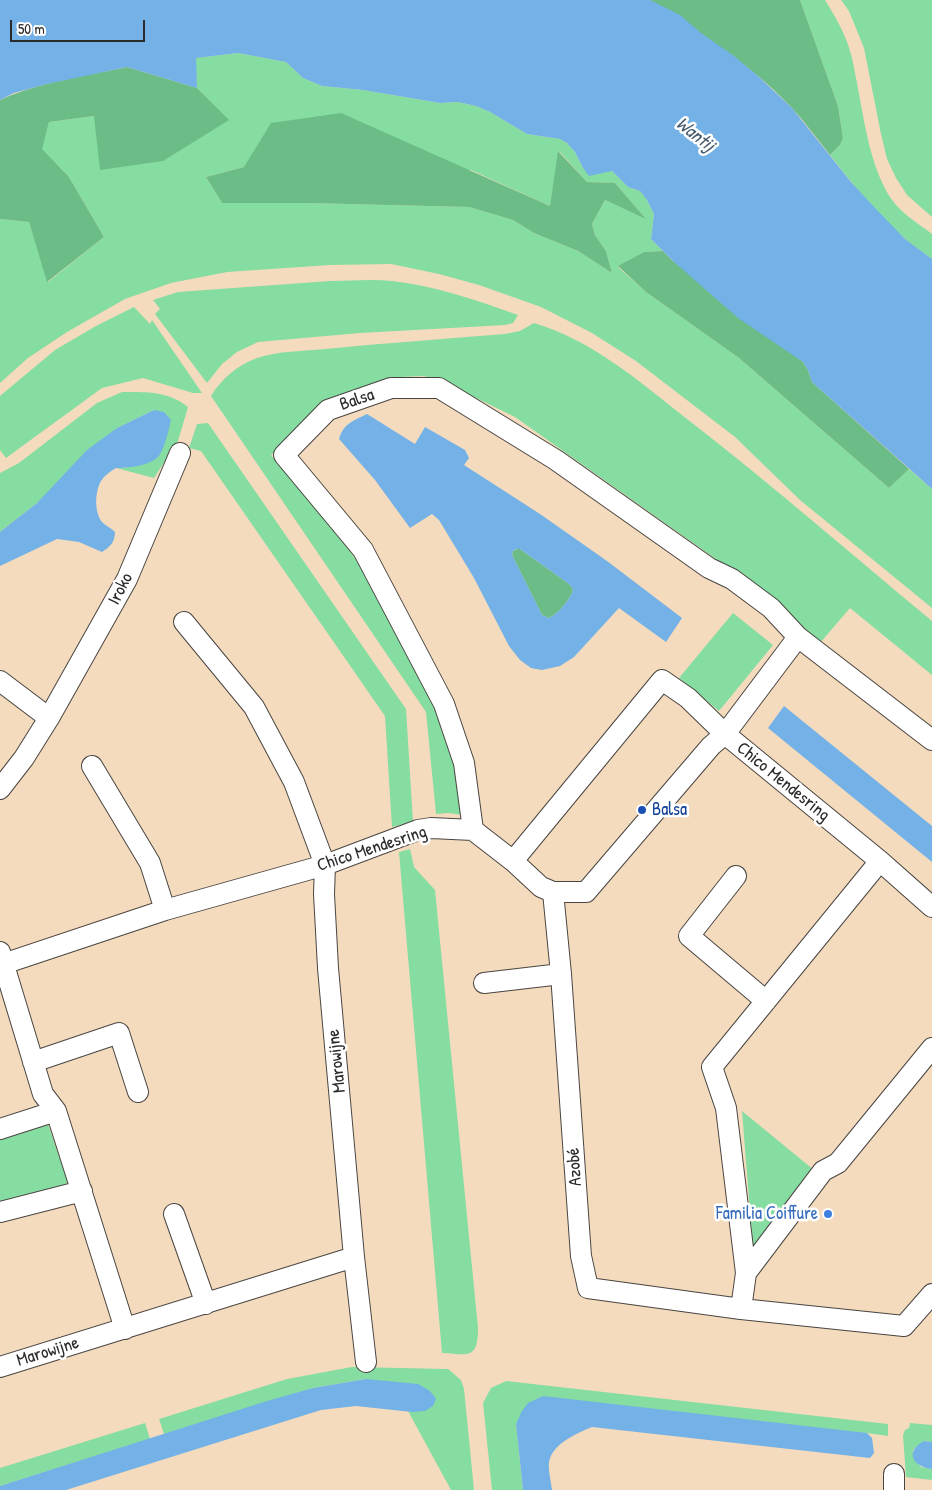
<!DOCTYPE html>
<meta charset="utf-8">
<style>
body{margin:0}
#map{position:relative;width:932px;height:1490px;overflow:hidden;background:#f4dbbe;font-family:"Patrick Hand",sans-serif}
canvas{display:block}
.scale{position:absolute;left:10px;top:20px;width:135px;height:22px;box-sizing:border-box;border:2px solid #2b2b2b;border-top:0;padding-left:6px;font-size:15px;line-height:18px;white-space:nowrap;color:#2b2b2b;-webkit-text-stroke:4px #fff;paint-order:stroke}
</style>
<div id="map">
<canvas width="932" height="1490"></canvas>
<div class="scale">50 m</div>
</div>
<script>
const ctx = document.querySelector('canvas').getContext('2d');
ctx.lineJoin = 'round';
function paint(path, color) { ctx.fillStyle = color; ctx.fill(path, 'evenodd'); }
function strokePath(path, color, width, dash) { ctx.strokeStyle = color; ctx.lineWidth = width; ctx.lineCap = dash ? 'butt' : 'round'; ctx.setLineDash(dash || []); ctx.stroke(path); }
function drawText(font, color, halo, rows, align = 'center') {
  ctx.font = font + ' "Patrick Hand",sans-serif'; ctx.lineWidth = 5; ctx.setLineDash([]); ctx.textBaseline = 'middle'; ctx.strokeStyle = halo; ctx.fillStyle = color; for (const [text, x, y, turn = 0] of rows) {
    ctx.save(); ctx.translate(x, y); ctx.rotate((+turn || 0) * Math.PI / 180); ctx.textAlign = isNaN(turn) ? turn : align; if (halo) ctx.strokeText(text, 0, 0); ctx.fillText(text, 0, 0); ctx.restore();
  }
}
const green = new Path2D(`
 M800,0H825C835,16 845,33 850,51C853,60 854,69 856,78C864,117 870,174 896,205C906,216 920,225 932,234V259C923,252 913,246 904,238C877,213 852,184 830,155L840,145L843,138L838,106Z
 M841,0H932V217L907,195L896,178L887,159L881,134L864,48L849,11Z
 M238,53L286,62L303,78L322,86L363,90L440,103L458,102L476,106L490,112L527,134L560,139L567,143L575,152L583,168L612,171L628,187L640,191L647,200L654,214L651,239L663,251L644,252L618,267L646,292L739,358L889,488L909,469L932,489V608L800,500L735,437L636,361L592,333L541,307L479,285L439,274L391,264L330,265L227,272L171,283L125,299L67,332L28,358L0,383V219L29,222L48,282L104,237L69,177L41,149L49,122L94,116L228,120L197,88L195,58ZM559,151L587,182L615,183L645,218L605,200L592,224L595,235L606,251L612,273L578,251L534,233L513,220L469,207L307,203H222L206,177L244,167L471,170L550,206Z
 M330,281C350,281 372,279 392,281C436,286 476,300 518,315L513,323L505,325L360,333L258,342L237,352L222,364L207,383L155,314L160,309L153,300L178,292Z
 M134,307L150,324L152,320L202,393H193L143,378L102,388L6,458L0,450V396L55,350L96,326Z
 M534,323C592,340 640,382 687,419C771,484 851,554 932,621V675L850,608L820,643L720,562L515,417L437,379L423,376L400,377L376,383L271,455L337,532L381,597L436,705L456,765L464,815L448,813L436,814L426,712L211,396C221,379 238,365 257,358C277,351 305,351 325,349C385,343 445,339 505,334L520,331Z
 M122,392C147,392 168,391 188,407L178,441L154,478L116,468C131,468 144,464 158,457L154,410L117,428L37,503L0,532V473L19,463L97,403Z
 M208,423L406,709L413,822L392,827L385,716L201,451L189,448L197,424Z
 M733,613L773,645L719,711L679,678Z
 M410,849L414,867L435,890L478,1328C478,1361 467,1354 442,1353L399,852Z
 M742,1111L820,1175L753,1249Z
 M48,1124L68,1183L0,1205V1139Z
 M352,1367L448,1369L461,1380L464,1389L474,1490H451L408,1411L412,1412L366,1379L313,1388L164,1434L159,1419L287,1379Z
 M506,1381L888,1424V1436L867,1433L516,1424L523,1490H492L483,1403L491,1388Z
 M145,1423L150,1439L0,1486V1468Z
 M910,1423L932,1425V1442L924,1441L913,1450V1457L921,1467L932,1469V1480L906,1477L903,1435L905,1430L909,1428Z`);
const forest = new Path2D(`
 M650,0H800L838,106L843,138L840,145L830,155C817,139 805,122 791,107C749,63 700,33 650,0Z
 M127,67L197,88L229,120L163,161L100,170L94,116L49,122L42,149L69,177L104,237L47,282L29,222L0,219V100C40,82 85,76 127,67Z
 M341,113L550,206L558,151L587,182L615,183L646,219L605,200L592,224L595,235L606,251L612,273L578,251L534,233L513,220L469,207L307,203H222L206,177L244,167L271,123Z
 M663,251L673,261L803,362L808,370L812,382L909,469L889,488L739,358L646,292L618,266L644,252Z
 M517,549H520L569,584L573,589C572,598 557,615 549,618L542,615L512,555L513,551Z`);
const water = new Path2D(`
 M0,0H650L680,15L701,33L734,56L758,76L792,108L851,182L876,209L905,239L932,259V489L812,382L808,370L803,362L738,318L673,261L651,239L654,214L647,200L640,191L628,187L612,171L589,176L583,168L575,152L567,143L560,139L527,134L490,112L476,106L458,102L440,103L363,90L322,86L303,78L286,62L238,53L196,58L197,88L127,67L47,84L14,93L0,100Z
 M154,410L164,412L171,420C169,429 164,451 158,457C149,466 127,468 116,468C111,471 104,476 101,481C95,491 94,512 102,522C106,526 111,528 115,532C115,542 110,547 102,552L79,542L57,539L0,566V532L37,503L87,450L117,428Z
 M367,414L415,444L425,427L465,450L469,458L464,465L540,514L607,561L682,618L666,642L619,608L574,657L560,666L542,670L531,668L520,660L509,646L474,578L439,520L432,514L410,528L375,480L339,439C344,423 353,421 367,414ZM516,549H520L569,584L573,589C572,598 557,615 549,618L542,615L512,555L513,551Z
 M784,706L932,826V862L768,728Z
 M366,1379L418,1384L430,1391L436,1399L433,1406L425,1411L412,1412L356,1406L321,1410L66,1490H0V1486L267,1401L313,1388Z
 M543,1396L867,1433L872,1438L874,1453L870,1458L592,1427C577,1433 552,1444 549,1462C548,1470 551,1481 552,1490H523L516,1424L522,1411L528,1403Z
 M924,1441L932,1442V1469C913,1467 904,1452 924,1441Z`);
const minor = new Path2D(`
 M184,622L254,707L294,782L325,865L324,894L328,968L354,1257L366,1362
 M0,681L49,718
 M92,766L150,863L165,910
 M0,789L24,758L49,718L127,579L180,453
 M473,830L464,763L444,704L363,550L284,455L328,410L391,388H439L556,460L709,568L732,579L771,608L798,637L932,740
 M513,861L662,680L688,698L725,734L798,637
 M736,876L689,936L766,1001
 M553,892L561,974L581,1256L588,1288L741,1309L904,1326L932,1294
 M0,952L43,1094L56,1111L125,1329
 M0,965L165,910L325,865L418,830L431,828L473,830L513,861L541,887L553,892H586L711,746L725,734L880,861L932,907
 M484,983L561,974
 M33,1062L119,1033L138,1092
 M0,1129L56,1111
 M0,1212L82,1191
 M174,1214L206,1304
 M746,1273L823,1171L838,1163L932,1048
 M741,1309L746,1273L726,1108L712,1067L880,861
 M0,1367L354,1257
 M894,1474V1490`);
const markers = [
 [642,810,5,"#1a4fb4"],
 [828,1214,5,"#3f7fe0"]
];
const streetNames = [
 ["Balsa",357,400,-19],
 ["Iroko",121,589,-63],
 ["Chico Mendesring",783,782,39],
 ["Chico Mendesring",372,849,-18],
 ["Marowijne",337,1061,-96],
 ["Azobé",575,1167,-94],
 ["Marowijne",48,1352,-17]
];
const transitNames = [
 ["Balsa",652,810]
];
const shopNames = [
 ["Familia Coiffure",818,1214]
];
const waterNames = [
 ["Wantij",695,135,38]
];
paint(green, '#85dda1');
paint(forest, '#6cbc87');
paint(water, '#73b1e6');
strokePath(minor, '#494541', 22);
strokePath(minor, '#fff', 20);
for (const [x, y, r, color] of markers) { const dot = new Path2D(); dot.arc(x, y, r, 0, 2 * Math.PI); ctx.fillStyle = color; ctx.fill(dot); strokePath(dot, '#fff', 2); }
drawText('18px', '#2b2b2b', '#fff', streetNames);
drawText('18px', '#164399', '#fff', transitNames, 'left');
drawText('18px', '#366cbe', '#fff', shopNames, 'right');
drawText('italic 19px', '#445a6c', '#fff', waterNames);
</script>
